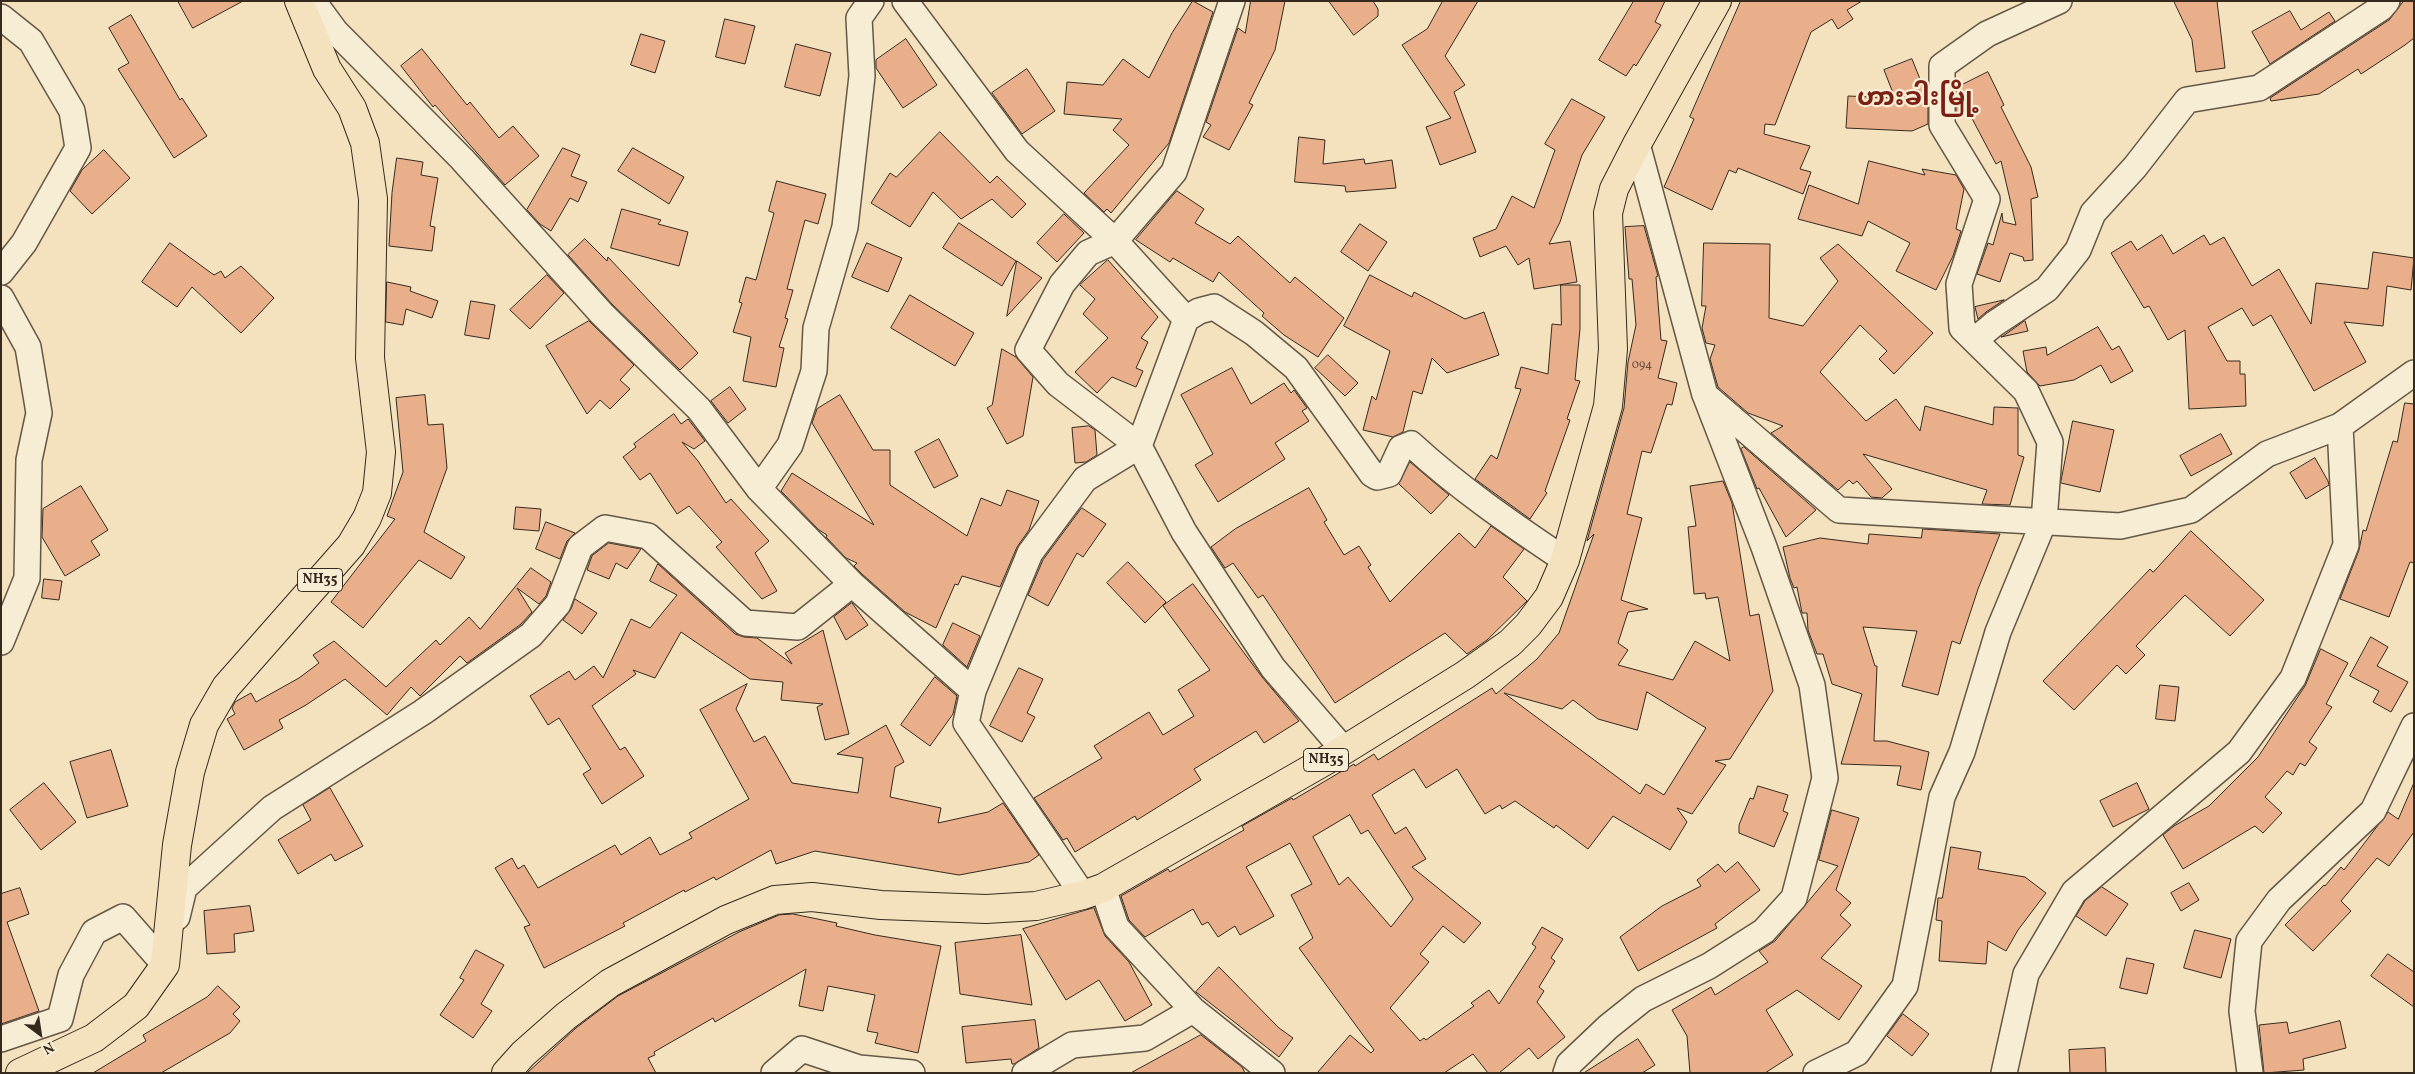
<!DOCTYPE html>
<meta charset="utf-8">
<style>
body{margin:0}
#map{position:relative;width:2415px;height:1074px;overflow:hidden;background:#f3e2bd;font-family:Vollkorn,serif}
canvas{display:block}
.frame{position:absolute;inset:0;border:2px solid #36291e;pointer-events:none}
.north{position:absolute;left:15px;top:1009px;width:50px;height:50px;-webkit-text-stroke:4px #f7ecd4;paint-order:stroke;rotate:149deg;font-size:14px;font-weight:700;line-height:20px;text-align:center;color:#36291e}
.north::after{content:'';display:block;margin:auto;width:18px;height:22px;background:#36291e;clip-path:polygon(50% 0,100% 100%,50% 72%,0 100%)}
</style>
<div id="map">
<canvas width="2415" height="1074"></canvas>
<div class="frame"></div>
<div class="north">N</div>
</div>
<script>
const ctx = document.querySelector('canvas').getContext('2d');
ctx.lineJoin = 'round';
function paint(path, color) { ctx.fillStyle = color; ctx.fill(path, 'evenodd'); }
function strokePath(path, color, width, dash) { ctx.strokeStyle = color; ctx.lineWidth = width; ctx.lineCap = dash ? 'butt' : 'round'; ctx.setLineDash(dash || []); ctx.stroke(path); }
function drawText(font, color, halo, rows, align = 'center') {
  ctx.font = font + ' Vollkorn,"Noto Sans Myanmar",serif'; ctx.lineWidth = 4.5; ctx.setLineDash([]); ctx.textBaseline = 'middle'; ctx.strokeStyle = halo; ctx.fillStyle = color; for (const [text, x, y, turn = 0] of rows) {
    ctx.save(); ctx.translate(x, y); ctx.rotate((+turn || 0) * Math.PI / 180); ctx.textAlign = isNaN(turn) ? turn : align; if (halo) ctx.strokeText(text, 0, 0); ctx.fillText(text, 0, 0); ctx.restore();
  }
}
const building = new Path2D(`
 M178,1H243L193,28Z
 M1193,1L1213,12L1169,143L1111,213L1107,209L1104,212L1084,193L1129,145L1113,130L1122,119L1064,114L1067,82L1103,85L1123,59L1149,78L1172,33Z
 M1251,1H1285L1275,50L1249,103L1253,105L1229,150L1203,137L1211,125L1206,122L1238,28L1245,33Z
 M1329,1H1373L1378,9V16L1354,35Z
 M1443,1H1478L1445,56L1465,85L1454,92L1476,152L1440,165L1426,127L1451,118L1402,45L1427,29Z
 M1634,1H1665L1655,22L1661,25L1636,66L1634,64L1626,76L1599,60Z
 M1741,1H1862L1847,10L1853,19L1838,29L1832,19L1811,32L1775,125L1765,124L1764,134L1810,146L1800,169L1811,172L1803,194L1738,168L1736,173L1729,170L1712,210L1664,187L1694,119L1690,117Z
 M2174,1H2217L2225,68L2196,72L2192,40Z
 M2404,1H2414V38L2405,45L2361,74L2358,69L2319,94L2271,101L2270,98L2389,20Z
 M2290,11L2301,30L2329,12L2335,21L2270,64L2252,32Z
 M131,15L180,100L182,98L207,136L174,158L118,69L129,63L109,28Z
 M725,19L755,26L745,64L716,57Z
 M641,34L665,41L655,73L631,65Z
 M906,39L937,85L903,108L876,68V60Z
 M796,44L831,53L820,96L785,87Z
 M422,49L467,105L470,102L499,138L513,126L539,156L505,185L435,105L433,107L401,66Z
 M1912,59L1928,99V124L1912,131L1846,128L1848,96L1895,98L1884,70Z
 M1027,69L1055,111L1022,134L992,93Z
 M1988,72L2004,105L2001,107L2031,167L2038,197L2031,199L2033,260L2024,261L2023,257L2010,253L2000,282L1977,274L1988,243L1993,245L2002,213L2003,222L2016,225L2001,161L1996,164L1967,109L1956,113V88Z
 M1572,99L1605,117L1582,155L1560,222L1549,244L1570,241L1577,282L1534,289L1529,258L1518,265L1506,246L1480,257L1473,238L1496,229L1512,196L1534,208L1555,150L1545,144Z
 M940,132L990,183L997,176L1026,204L1012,218L992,199L961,219L933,192L910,227L871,203L890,173L896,177Z
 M1299,137L1325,140L1323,164L1364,159L1365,164L1392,160L1396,188L1346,192L1345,186L1295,182Z
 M563,148L580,155L571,176L587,182L578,202L570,198L551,231L540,224L527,210Z
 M633,148L684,177L669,204L618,171Z
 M104,150L130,178L92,214L70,191L82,170Z
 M397,158L423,162L421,175L438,178L430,226L435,227L432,251L389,246L392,193Z
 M1869,161L1925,175L1922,169L1956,175L1964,189L1956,229L1961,231L1953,256L1936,290L1896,271L1910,243L1868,221L1862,236L1798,219L1809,185L1858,204Z
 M777,181L826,194L818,224L805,220L787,289L793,290L785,318L788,319L779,347L784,348L776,387L743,381L751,337L733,332L742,303L739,302L746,277L756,280L774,213L769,211Z
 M1177,191L1204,209L1195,223L1230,244L1238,236L1290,283L1295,277L1344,318L1318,357L1284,335L1262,316L1264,313L1219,272L1213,282L1173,258L1170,262L1136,240Z
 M622,209L661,220L658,224L688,232L679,266L611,248Z
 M1064,214L1084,233L1057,262L1037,243Z
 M959,223L1016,261L1002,286L943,248Z
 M1360,224L1387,242L1368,271L1341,252Z
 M1644,226L1658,276L1656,277L1661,340L1667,341L1658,378L1677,383L1672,405L1667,404L1651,453L1642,451L1627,514L1642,518L1621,600L1648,609L1628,612L1618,643L1628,650L1618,665L1673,680L1695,641L1730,661L1718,597L1706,599L1705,593L1694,594L1688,527L1696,526L1690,486L1723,481L1732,503L1750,616L1759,614L1773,691L1730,759L1715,761L1726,765L1692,814L1677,808L1687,822L1670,850L1613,816L1588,849L1556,825L1554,828L1515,801L1502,809L1500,805L1485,814L1457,769L1426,788L1414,769L1372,795L1395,834L1406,827L1426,859L1412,867L1481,923L1464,943L1443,926L1420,954L1429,962L1390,1008L1420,1041L1424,1038L1426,1040L1474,1006L1471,1003L1489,990L1499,1004L1536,947L1532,944L1542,927L1563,939L1551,958L1555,961L1539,987L1544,991L1537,1002L1565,1037L1538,1059L1529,1048L1499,1073H1488L1473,1054L1444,1073H1317L1350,1035L1371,1053L1374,1050L1299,948L1313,938L1291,895L1312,884L1290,843L1246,867L1274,916L1240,935L1235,926L1218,937L1208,922L1202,925L1193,909L1145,937L1129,920L1121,896L1168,869L1170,872L1244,830L1242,826L1292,798L1293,800L1354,764L1355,766L1374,754L1378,760L1492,688L1496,694L1537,659L1559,633L1594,534L1587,541L1624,408L1628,362L1636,325L1632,279H1629L1625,227ZM1647,692L1706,728L1664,795L1646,784L1640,794L1504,693L1562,709L1573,700L1598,719L1637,730ZM1350,815L1361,834L1368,830L1413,899L1391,927L1348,877L1339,885L1313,837Z
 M2162,235L2173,254L2204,235L2210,245L2224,237L2252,286L2279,269L2311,324L2316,283L2368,289L2373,252L2414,258L2411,290L2387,286L2383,326L2344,322L2366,362L2314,391L2271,315L2253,326L2242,308L2208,327L2227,361H2240V374H2245L2246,406L2189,409L2185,330L2168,340L2149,306L2144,308L2111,253L2131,241L2137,250Z
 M585,239L607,261L608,257L698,353L680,370L612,304L568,255Z
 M170,243L214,275L221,271L225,278L241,266L274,298L241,333L192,287L177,307L142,282Z
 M867,243L902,258L888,292L852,277Z
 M1704,243L1770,244L1769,318L1803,326L1838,281L1820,258L1838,244L1933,333L1894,374L1879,359L1887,351L1860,325L1820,372L1866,421L1896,399L1920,431L1925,406L1993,425L1994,407L2018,408V455L2024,457L2010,505L1982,504L1987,490L1863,454L1892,489L1882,498L1871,497L1857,481L1853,484L1849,480L1838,490L1771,433L1783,426L1748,413L1718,387L1710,359L1715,345L1706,343L1702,328L1706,306H1702Z
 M1108,260L1158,317L1141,338L1148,342L1136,368L1143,371L1136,387L1112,377L1097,393L1075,372L1108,338L1083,314L1095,299L1080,285Z
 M1017,261L1042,278L1007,316Z
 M547,275L564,293L530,329L510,310Z
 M1370,275L1412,297L1414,292L1465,319L1484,312L1499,355L1447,373L1432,358L1422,394L1413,391L1403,432L1393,437L1363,430L1372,396L1376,400L1390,351L1344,326Z
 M387,282L411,287L410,291L438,301L432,318L406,309L403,325L386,322Z
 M1561,285H1580V329L1575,380L1580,381L1567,419L1570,420L1545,491L1547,493L1530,519L1475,479L1491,455L1497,459L1521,389L1515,388L1521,367L1548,374L1552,324L1561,325Z
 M910,295L974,333L955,366L891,328Z
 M2004,300L1986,312L1978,319L1975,307Z
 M471,301L495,305L489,339L465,335Z
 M589,321L634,365L620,380L630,389L610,409L600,400L587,414L546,346Z
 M2025,321L2028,331L2001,337L2003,336Z
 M2098,327L2112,350L2119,346L2133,371L2111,383L2101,365L2074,380L2040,386L2027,372L2023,351L2046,347L2047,355Z
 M1002,349L1016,357L1033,377L1023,436L1007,444L987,408L992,405Z
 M1328,355L1358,383L1345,396L1315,368Z
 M1232,368L1251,404L1284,383L1291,393L1294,390L1307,408L1302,411L1309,421L1275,443L1285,459L1218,502L1195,465L1213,454L1181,395Z
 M730,387L746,409L728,423L711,401Z
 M425,395L428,425L443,424L447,468L424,532L465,557L451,579L419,560L363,628L331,602L395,519L387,516L403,472L396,398Z
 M840,395L873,450H890V485L967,536L981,498L1001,506L1007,490L1039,501L1029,530L1017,547L1000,587L962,576L958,585L955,584L936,628L905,612L862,574L854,566L857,563L846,558L826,537L827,535L819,530L781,491L792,473L874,525L812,423L817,409Z
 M2405,403L2414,404V563L2410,562L2389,617L2340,599L2359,550L2363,530L2366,531L2393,441L2397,442Z
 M674,414L681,424L688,419L705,441L694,449L682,442L698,461L726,503L731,499L769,541L755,553L777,591L762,599L716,547L722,542L689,506L677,514L650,473L640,480L623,457L636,447L634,444Z
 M2073,421L2114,430L2100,492L2061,483Z
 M1089,426L1095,430L1097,455L1086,462L1075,463L1072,428Z
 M2221,434L2232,454L2191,476L2180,456Z
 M939,439L958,476L934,488L915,452Z
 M1744,447L1816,510L1786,537L1759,488L1757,489L1741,449Z
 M2315,458L2328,481L2329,485L2306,499L2290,473Z
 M1410,462L1449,495L1431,514L1399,484Z
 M81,486L108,530L91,541L100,555L65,576L42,537L43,509Z
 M1309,488L1327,520L1324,522L1344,555L1359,546L1371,565L1368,567L1390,602L1459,533L1475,548L1491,526L1524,549L1503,577L1527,601L1487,640L1467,654L1445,633L1335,703L1263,595L1258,598L1233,563L1225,568L1211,547L1235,529Z
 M516,507L541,509L539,531L514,529Z
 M1082,508L1106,524L1083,557L1077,553L1048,606L1028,595L1043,560Z
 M546,522L575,533L567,541L560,559L536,549Z
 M1923,529L2000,534L1978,589L1960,644L1952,641L1938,695L1902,686L1917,631L1863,627L1875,666H1877L1874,741H1887L1929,752L1921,790L1897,785L1901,766L1841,764L1862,694L1832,684L1823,654H1817L1808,630L1807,613H1802L1797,587L1794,588L1790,578L1783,547L1820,538L1868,544L1869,534L1921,538Z
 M2191,531L2264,600L2230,636L2185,595L2136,646L2145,655L2126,674L2117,665L2074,710L2043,681L2150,569L2153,572Z
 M609,543L641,549L627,569L616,563L609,579L587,570L592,556Z
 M1128,562L1166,602L1145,623L1107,583Z
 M658,564L735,634L744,637L757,638L792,664L785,653L823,630L849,734L825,740L817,707L823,704L781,700L783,682L750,679L681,632L655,678L633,670L636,674L592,706L620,750L625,747L644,776L602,804L583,774L591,769L559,718L548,725L530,696L569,671L575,680L594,666L603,678L631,619L650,628L677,595L650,581Z
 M531,568L551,582L546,596L539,604L517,588L532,612L521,624L467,663L460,656L420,696L411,687L387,715L345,679L306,705L279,720L283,728L244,750L227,719L235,714L232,708L235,702L251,693L256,702L299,678L319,663L313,655L334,641L386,687L436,640L440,645L469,617L480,629Z
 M44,579L62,581L59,600L42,598Z
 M1193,584L1262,677L1299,721L1264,743L1256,731L1194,769L1201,780L1137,820L1135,816L1075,852L1067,838L1063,840L1034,798L1102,758L1094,746L1149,712L1163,735L1194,716L1178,690L1210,670L1163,606Z
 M575,599L597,613L582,634L563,620L571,609Z
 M852,603L868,625L846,640L834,617Z
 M953,623L980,636L967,667L943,645Z
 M2371,637L2388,647L2377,666L2408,682L2391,712L2373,702L2379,691L2350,676Z
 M2321,649L2348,663L2326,704L2332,707L2309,742L2317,748L2305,766L2300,763L2293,775L2287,771L2265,797L2282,813L2263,833L2255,826L2183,869L2163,835L2174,826L2209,806L2258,757L2305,686Z
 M1019,668L1043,679L1027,713L1035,717L1022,742L990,726Z
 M935,677L957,696L953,714L930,746L901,725Z
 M747,684L736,709L754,742L765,736L792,783L858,793L863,758L837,754L886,725L904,762L895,767L890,797L941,808L938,823L988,812L1003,803L1039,855L1029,862L959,875L815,851L776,864L771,850L716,880L714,877L685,892L684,890L623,923L625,926L544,968L524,927L530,925L495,868L512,858L518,869L524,865L538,888L615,845L621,855L650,837L660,855L692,838L689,833L749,799L700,710Z
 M2160,685L2179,687L2175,721L2156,719Z
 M111,750L128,806L87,818L70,762Z
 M44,783L76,822L41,850L10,810Z
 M2137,783L2149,809L2113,827L2100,801Z
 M2414,783V832L2389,866L2377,858L2341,901L2351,911L2313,951L2285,925L2324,885L2325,886L2341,867L2344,870L2388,812L2398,819Z
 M1758,786L1788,795L1783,811L1788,813L1774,847L1739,833V825L1750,798L1753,799Z
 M330,788L363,846L335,861L331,854L298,874L278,840L311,820L303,805Z
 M1832,810L1859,818L1836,890L1851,903L1840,915L1851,925L1821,958L1862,986L1839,1020L1797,990L1766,1010L1793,1055L1765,1073H1690L1687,1036L1672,1010L1711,987L1715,995L1768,962L1759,951L1775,941L1838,866L1819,860Z
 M1951,847L1981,852L1978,869L2025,877L2046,893L2018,930L2006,951L1988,941L1986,964L1939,961L1942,921L1936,920L1938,898H1942Z
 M1738,862L1760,890L1715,924L1717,928L1638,971L1620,937L1662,906L1701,886L1697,880L1718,864L1725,872Z
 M2189,883L2199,900L2181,911L2171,893Z
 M2102,887L2128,904L2106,936L2076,916L2085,901Z
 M20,888L29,914L7,922L39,1011L1,1024V894Z
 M250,906L254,931L234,934L235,952L207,954L204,911Z
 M1094,908L1105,936L1129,962L1152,1005L1125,1021L1099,980L1066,1000L1023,929Z
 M793,914L837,923L836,926L875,935L941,946L918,1053L875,1043L878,1033L867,1031L875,995L828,986L823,1011L799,1006L806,969L715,1022L713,1018L654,1052L655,1055L648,1058L656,1073H527L576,1028L618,996L739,932L779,915Z
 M2195,930L2231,939L2221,978L2184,968Z
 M1021,935L1032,1005L960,994L955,943Z
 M476,950L504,965L481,1004L492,1011L473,1038L440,1015L464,980L460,978Z
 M2388,954L2414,972V1007L2371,976Z
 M2127,958L2154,964L2147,994L2120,988Z
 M1219,967L1279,1028L1293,1038L1279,1057L1196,992Z
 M218,986L240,1007L233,1014L240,1021L230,1033L161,1073H93L146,1041L143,1035L207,997Z
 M1903,1014L1929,1034L1912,1056L1887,1036Z
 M1035,1020L1039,1048L1014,1064H1012L1011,1059L966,1063L962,1027Z
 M2340,1021L2346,1048L2303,1059L2304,1070L2264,1073L2259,1025L2287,1022L2289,1033Z
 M1201,1035L1242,1067L1245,1073H1131Z
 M1638,1039L1655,1065L1642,1073H1584Z
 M2105,1048L2106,1073H2070L2069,1050Z`);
const minor = new Path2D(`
 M313,1L335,31L462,159L602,314L699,409L759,489L852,584L973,691L1030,553L1085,479L1139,446L1058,384L1028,350L1062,284L1088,253L1115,241L1174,172L1232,1
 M905,1L1017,151L1115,241L1186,319L1139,446L1184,532L1273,668L1344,750
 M1,17L31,41L72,111L78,148L24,243L1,272
 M1637,144L1705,395L1839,510L2120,526L2191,510L2267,454L2340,426L2414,373
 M1,298L28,347L39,413L29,460L27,578L1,642
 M1186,319L1199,311L1214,307L1254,333L1296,368L1372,474L1377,477L1389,474L1401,448L1411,444C1459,488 1511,524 1565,560
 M1975,340L1994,324L2047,289L2078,250L2093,213L2135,167L2187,100L2259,88L2381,8L2387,1
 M759,489L790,445L814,371L816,328L845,227L862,76L859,18L871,1
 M973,691L966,723L1083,895
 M1103,888L1116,927L1193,1010L1272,1073
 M177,917L184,888L272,808L423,712L531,635L558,604L580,547L605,528L648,536L745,623L798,627L852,584
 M1,1039L60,1019L71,975L94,932L123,917L165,965
 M774,1073L802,1049L859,1068L912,1073
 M1025,1073L1072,1045L1145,1038L1193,1010
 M1566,1073L1569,1064L1608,1027L1643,999L1709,966L1764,931L1794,898L1825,778L1812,685L1764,547L1706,397
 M1816,1073L1857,1053L1905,986L1942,797L1962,752L1998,632L2044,521L2050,442L2026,391L1962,328L1959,284L1987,199L1942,125V66L1987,34L2059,1
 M2004,1073L2026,974L2074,892L2239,752L2293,678L2346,545L2340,426
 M2250,1073L2242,1011L2249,941L2279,900L2373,811L2414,726`);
const highway = new Path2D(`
 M20,1073L94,1038L136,1006L165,965L177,845L190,772L204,725L226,687L351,545L367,518L377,493L381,452L370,358L373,199L365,143L352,108L327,69L299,1
 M506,1073L523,1054L566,1016L610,983L726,920L775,900L812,897L881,905L986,909L1036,906L1083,895L1103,888L1344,750L1465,675L1510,643L1528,625L1549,597L1565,560L1608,406L1613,349L1608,213L1614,189L1637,144L1717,1`);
const numberNames = [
 ["094",1642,366]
];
const shields = [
 [320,580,45],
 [1326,760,45]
];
const shieldNames = [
 ["NH35",320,580],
 ["NH35",1326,760]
];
const townNames = [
 ["ဟားခါးမြို့",1918,100]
];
paint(building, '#e9af8b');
strokePath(building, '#36291e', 1);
strokePath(minor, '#655746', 28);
strokePath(highway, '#36291e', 30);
strokePath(minor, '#f7ecd4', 25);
strokePath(highway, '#f3e2bd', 28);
drawText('12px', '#634a39', null, numberNames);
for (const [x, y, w] of shields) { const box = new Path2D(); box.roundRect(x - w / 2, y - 11.5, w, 23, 4); ctx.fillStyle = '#f7ecd4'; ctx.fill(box); strokePath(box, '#36291e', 1); }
drawText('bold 14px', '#36291e', null, shieldNames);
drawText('bold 25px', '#7a1f14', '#f7ecd4', townNames);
</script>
